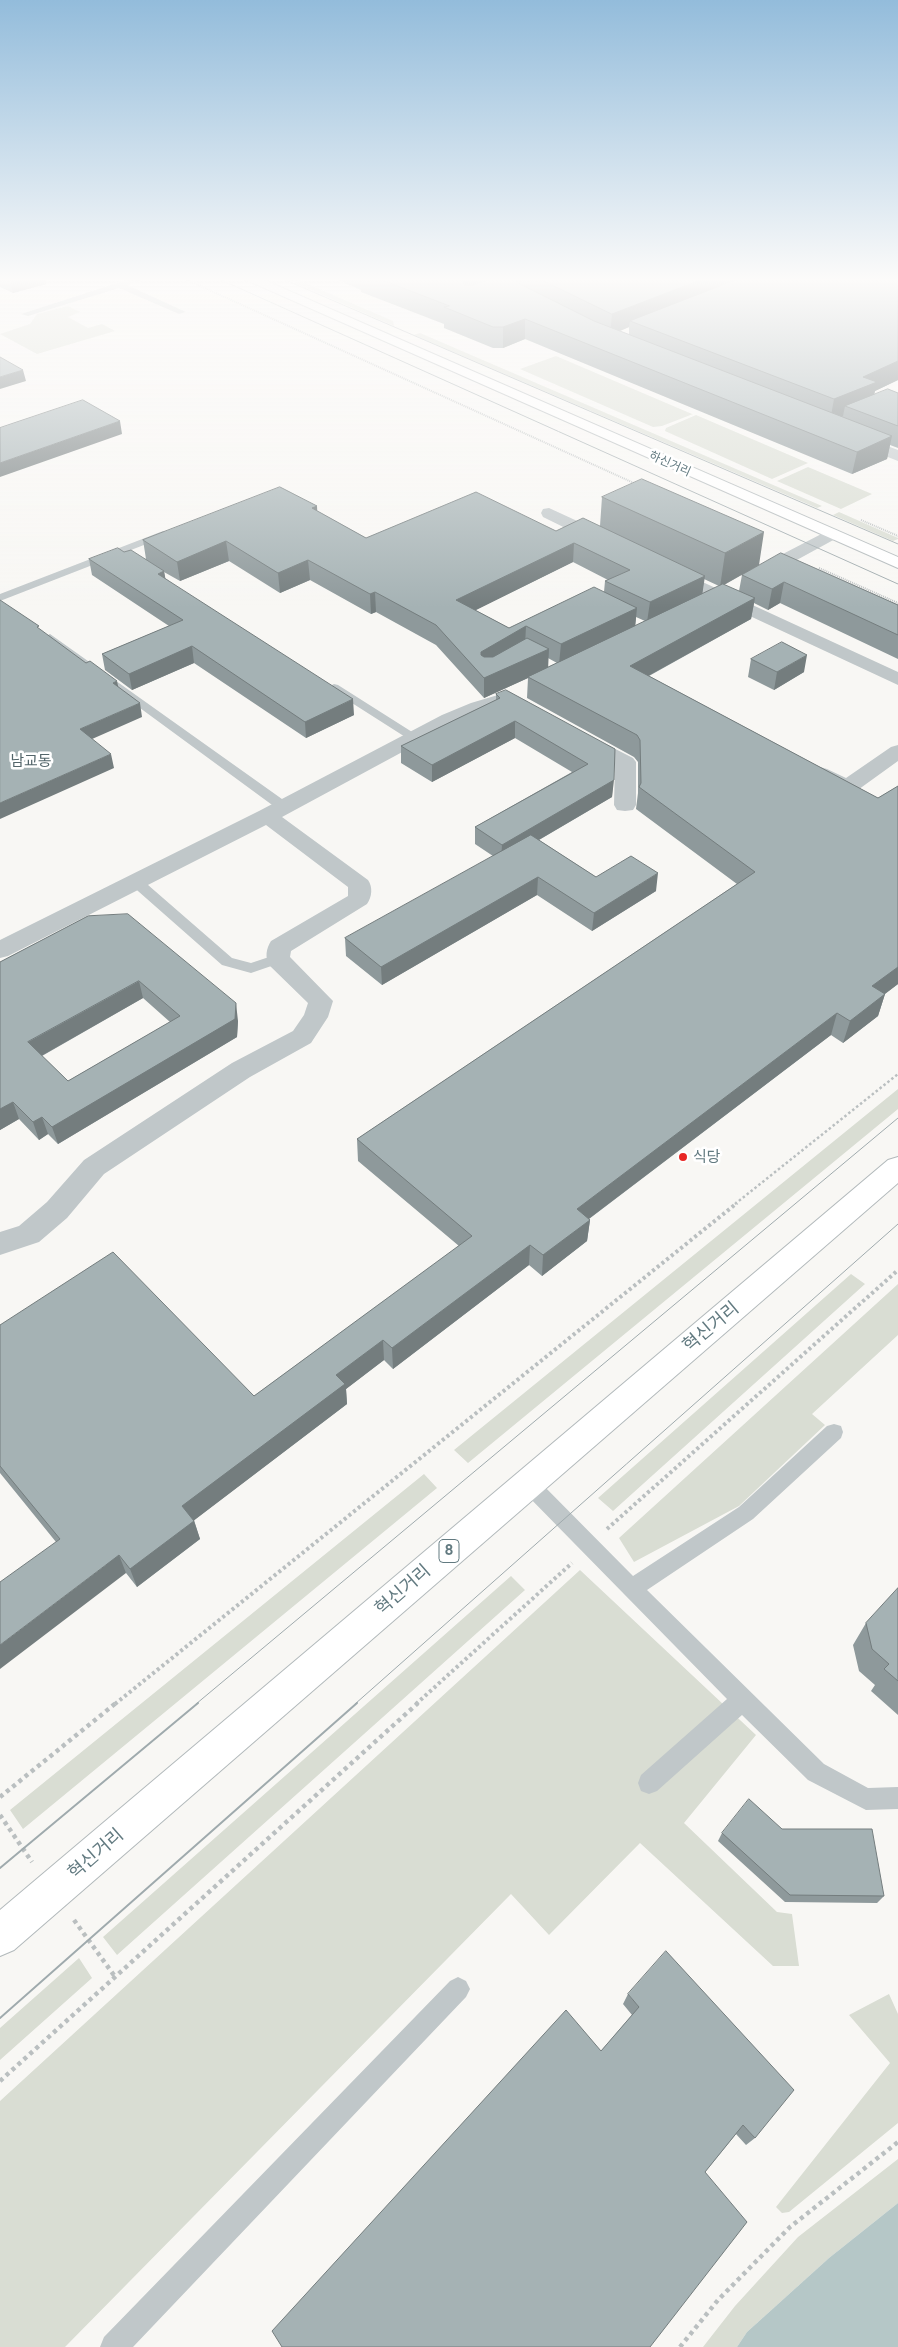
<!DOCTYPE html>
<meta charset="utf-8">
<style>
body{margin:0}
canvas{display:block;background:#f8f7f4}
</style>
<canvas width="898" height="2347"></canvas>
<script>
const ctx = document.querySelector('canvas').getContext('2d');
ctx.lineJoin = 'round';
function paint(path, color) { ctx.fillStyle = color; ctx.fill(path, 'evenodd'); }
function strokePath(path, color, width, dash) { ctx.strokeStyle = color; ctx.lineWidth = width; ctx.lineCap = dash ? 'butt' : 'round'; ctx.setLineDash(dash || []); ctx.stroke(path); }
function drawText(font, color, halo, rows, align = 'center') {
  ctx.font = font + ' Raleway,"Noto Sans KR",sans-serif'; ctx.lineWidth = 5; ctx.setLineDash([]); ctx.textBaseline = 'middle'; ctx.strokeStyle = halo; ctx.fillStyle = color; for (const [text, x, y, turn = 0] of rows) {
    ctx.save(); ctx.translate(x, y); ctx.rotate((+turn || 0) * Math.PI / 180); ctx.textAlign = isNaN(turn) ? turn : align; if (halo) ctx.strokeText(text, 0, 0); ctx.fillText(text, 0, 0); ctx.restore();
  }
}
const green = new Path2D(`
 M286,279H296L393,321L394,326Z
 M68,306L80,312L68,317L88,328L102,324L115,331L37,354L0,334L30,324L37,314Z
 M420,333L822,506L817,508L414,335Z
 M556,356L692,414H693L662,426L653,427L520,369Z
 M696,415L808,463L772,479L665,431L666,428Z
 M808,467L872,494L841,509L777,481Z
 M839,512L898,538V539L893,541L833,515Z
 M898,1089V1109L468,1463L454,1450Z
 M851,1274L865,1284L613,1511L598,1498Z
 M898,1284V1335L812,1414L825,1425L739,1506L634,1562L619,1538Z
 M424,1474L437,1488L23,1829L10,1810Z
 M580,1570L756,1735L684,1823L777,1912L792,1914L799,1966H773L640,1843L549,1935L511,1894L65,2347H0V2101Z
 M511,1576L525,1590L117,1955L103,1937Z
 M79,1958L92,1978L0,2060V2028Z
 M889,1994L898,2014V2123L789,2212L782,2213L776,2207L890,2063L849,2015Z
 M898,2159V2203L829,2258L747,2332L737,2347H703L735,2306L798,2237Z`);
const water = new Path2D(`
 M898,2203V2347H737L747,2332L829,2258Z`);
const pathFar3 = new Path2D(`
 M185,279L636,484
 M861,520L898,536
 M819,568L898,603`);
const pathFar2 = new Path2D(`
 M735,1204L898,1074`);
const pathFar1 = new Path2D(`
 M607,1529L898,1270
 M115,1704L737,1203
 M416,1704L572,1563`);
const path = new Path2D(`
 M0,1797L116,1703
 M0,1815L32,1862
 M74,1920L116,1978
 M0,2081L418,1703
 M680,2347L718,2300L790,2227L898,2142`);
const service = new Path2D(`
 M130,279H143L127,285L186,312L179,314L119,288L28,316L21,314Z
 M163,531L167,532V536L0,601V594Z
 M50,634L289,804L290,807L289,810H279L46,639L44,637Z
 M334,684L338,685L420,737L418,740H410L330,689L328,687Z
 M135,877L140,878L232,958L251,963L278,954L285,959L283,962L251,973L222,965L130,884L128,881Z
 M834,1424L841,1426L843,1432L841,1438L753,1519L647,1590L824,1764L868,1788L898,1787V1809L866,1810L808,1780L742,1715L657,1791L649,1794L641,1791L638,1783L641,1775L727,1699L521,1489L518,1483L521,1477L528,1474L535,1477L633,1576L739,1507L827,1426Z
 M458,1977L466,1981L470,1989L466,1997L133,2347H100L104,2337L450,1981Z`);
const minor = new Path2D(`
 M853,433L898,450V461L847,441L845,438L847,435Z
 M549,508L612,537L615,541L612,545H600L543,517L541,513L543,509Z
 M831,529L837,530L840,534L837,538L762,579H750L747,575L750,571Z
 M670,567L898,672V685L664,576L661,572L664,568Z
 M508,692L527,701L530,705L527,709L520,711L506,705L456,723L282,817L368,880C373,887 372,897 367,904L291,951L290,957L333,1001L328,1017L311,1043L250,1077L104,1174L67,1218L39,1242L0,1255V1232L19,1226L47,1202L84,1160L232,1063L293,1031L304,1015L308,1003L269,965C265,957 266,949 271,941L348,896V887L266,825L8,956L0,958V940L259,811L442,715L471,703Z
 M582,732L633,758L636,762V805L633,810L625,811L617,810L614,805L615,765L575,742L572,738L575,734Z
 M898,745V761L855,792C841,795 817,784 809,773L813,769L820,767L827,769L846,778L891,747Z`);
const primary = new Path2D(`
 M244,279H262L898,557V568Z
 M898,1157V1183L14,1950L0,1956V1910L888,1160Z`);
const tramFar1 = new Path2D(`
 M219,279L898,584
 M283,279L898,544
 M196,1704L898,1118
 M355,1704L898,1224`);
const tram = new Path2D(`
 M0,1868L198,1703
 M0,2018L357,1703`);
const wall = new Path2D(`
 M0,279H46V284L13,293L0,287Z
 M336,279H898V380L875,391L874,394L898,393V448L890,445L887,459L852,474L525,339L503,348H493L444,328V324L361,292V290ZM629,327V335L620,331Z
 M602,497L759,565L724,585L739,591L742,575L781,553L898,605V659L780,603L768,610L754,603L751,619L649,676L878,798L898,786V984L885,994L878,1016L843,1043L831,1035L589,1219L590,1220L587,1241L542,1276L529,1265L393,1369L384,1360L346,1389L347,1404L194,1520L200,1539L137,1587L126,1573L56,1542L0,1473V1325L254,1396L459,1246L358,1161L357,1139L737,884L636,809L638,793V762L634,757L527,698L528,678L484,698L436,645L376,612L371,614L310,580L280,593L229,561L180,581L164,572L165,578L354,715L306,738L194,663L132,690L105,670L102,654L169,626L92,575L89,559L124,552L146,559L143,540L317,506V511L366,538L556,531L600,526ZM573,562L608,580L605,581L604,592L509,628L475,610ZM704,579L719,586L702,594ZM636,617L645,621L635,626ZM548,658L557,663L548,667Z
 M751,659L804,672L774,690L748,677Z
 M496,694L615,749L612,797L539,840L596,877L656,891L592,931L537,895L382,985L346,956L345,938L493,856L475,844V827L572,772L515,738L432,782L401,763V746L496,700Z
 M88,916L238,1021L237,1037L58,1144L48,1134L39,1140L19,1119L0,1130V962ZM143,998L170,1022L68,1081L42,1056Z
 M898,1588V1715L871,1691L875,1685L859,1671L853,1645L866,1623Z
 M782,1829L884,1896L877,1903L785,1902L718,1841L722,1833Z
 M628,1994L755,2138L746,2145L736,2134L705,2172L601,2051L632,2015L623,2004Z`);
const shadedWall = new Path2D(`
 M10,279H46V284L13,293Z
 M461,279H497L463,295Z
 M703,279H751L630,321L629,327L610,335L612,314Z
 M525,319V339L503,348V327Z
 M898,361V380L875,391L872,404L845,406L843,416L830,421L834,399L863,377Z
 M23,370L26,381L0,389V377Z
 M120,421L122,434L0,477V463Z
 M892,436L887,459L852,474L857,452Z
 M317,506L318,526L312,508Z
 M764,532L759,565L720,587L725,553Z
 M226,541L229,561L180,581L177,562Z
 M574,543L573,562L456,620V600Z
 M308,560L310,580L280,593L278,573Z
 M164,571L167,587L158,574Z
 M705,576L702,596L647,622L650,602Z
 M784,582L780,603L768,610L772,589Z
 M375,592L376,612L371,614L370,594Z
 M755,598L751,619L628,687L630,666Z
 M637,608L635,628L559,664L561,644Z
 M526,626L525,646L481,672V675V652Z
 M192,646L194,663L132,690L129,674Z
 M549,649L548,670L528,677V678L484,698V678Z
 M807,655L804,672L774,690L777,672Z
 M117,681L120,695L113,683Z
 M353,699L354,715L306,738L305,722Z
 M140,703L142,717L83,743L80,729Z
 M515,721V738L432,782V765Z
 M111,754L114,768L0,819V803Z
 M614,780L612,797L501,862L502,845Z
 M658,873L656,891L592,931L594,913Z
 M538,877L537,895L382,985L381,967Z
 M898,967V984L866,1008L872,986Z
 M139,981L143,998L34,1060L28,1042Z
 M885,994L878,1016L843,1043L850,1021Z
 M236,1003L238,1021L237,1037L58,1144L52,1127Z
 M837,1013L831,1035L574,1230L577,1209Z
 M13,1102L19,1119L0,1130V1109Z
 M42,1117L48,1134L39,1140L33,1122Z
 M590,1220L587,1241L542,1276L543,1255Z
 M530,1245L529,1265L393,1369L392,1348Z
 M383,1340L384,1360L346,1389L347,1404L188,1525L182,1506L336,1375Z
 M194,1521L200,1539L137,1587L130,1569Z
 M119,1555L126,1573L0,1669V1645Z`);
const building = new Path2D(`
 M380,279H461L464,285H474L490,279H514L520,284L594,321L892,436L857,452L525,319L503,327H493L444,307L449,306Z
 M540,279H703L612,314Z
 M738,279H898V361L863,377L877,382L834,399L630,321Z
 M0,357L23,370L0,377Z
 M888,389L898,393V426L845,406Z
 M83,400L120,421L0,463V428Z
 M642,479L764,532L725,553L602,497Z
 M280,487L317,506L312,508L366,538L476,492L556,531L583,518L705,576L650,602L605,581L630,570L574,543L456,600L509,628L594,587L637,608L561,644L526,626L481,652V655L484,657H493L527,638L549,649L484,678L436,625L375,592L370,594L308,560L278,573L226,541L177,562L143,540Z
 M118,548L124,552L131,550L164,571L158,574L353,699L305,722L192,646L129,674L102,654L183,620L89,559Z
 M781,553L898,605V635L784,582L772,589L742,575Z
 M723,584L755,598L630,666L878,798L898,786V967L872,986L885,994L850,1021L837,1013L577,1209L590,1220L543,1255L530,1245L392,1348L383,1340L336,1375L345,1384L182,1506L194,1521L130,1569L119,1555L0,1645V1582L60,1539L0,1466V1325L113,1252L254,1396L472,1236L357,1139L755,872L639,787L641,783L640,740L637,735L528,677Z
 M0,600L39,626L37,627L86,663L90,661L117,681L113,683L140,703L80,729L111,754L0,803Z
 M782,642L807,655L777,672L751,659Z
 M506,690L615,749L614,780L502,845L475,827L588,764L515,721L432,765L401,746L500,698L496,694Z
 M531,835L596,877L631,856L658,873L594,913L538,877L381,967L345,938Z
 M128,914L236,1003L235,1019L52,1127L42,1117L33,1122L13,1102L0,1109V962L88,916ZM139,981L180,1016L68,1081L28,1042Z
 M898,1588V1681L884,1669L889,1664L872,1649L866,1623Z
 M749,1799L782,1829H872L884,1896L790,1895L722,1833Z
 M666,1951L794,2090L755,2138L743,2125L705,2172L747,2222L650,2347H282L272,2331L566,2010L601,2051L639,2007L628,1994Z`);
const markers = [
 [683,1157,5,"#e82624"]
];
const farStreetnames = [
 ["하신거리",670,464,24]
];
const shields = [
 [449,1551,20]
];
const shieldNames = [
 ["8",449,1551]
];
const farQuarternames = [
 ["남교동",31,761]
];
const poiNames = [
 ["식당",693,1157]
];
const nearStreetnames = [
 ["혁신거리",711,1327,-40],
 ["혁신거리",403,1590,-41],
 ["혁신거리",96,1854,-41]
];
paint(green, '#d9ddd3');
paint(water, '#b5c7c7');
strokePath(primary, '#b2b9bb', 2);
strokePath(pathFar3, '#babfc0', 2, [1, 1]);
strokePath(pathFar2, '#babfc0', 2.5, [2.5, 2.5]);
strokePath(pathFar1, '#babfc0', 4, [3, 3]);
strokePath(path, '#babfc0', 4.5, [4, 4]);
paint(service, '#c0c7c9');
paint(minor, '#c0c7c9');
paint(primary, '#fff');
strokePath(tramFar1, '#9faaad', 1);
strokePath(tram, '#9faaad', 2);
paint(wall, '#8e999b');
paint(shadedWall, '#747d7e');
paint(building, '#a5b2b4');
strokePath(building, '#747d7e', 1);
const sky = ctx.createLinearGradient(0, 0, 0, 608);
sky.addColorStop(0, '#93bcdb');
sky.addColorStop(0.46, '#fcfbfa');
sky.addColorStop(1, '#fcfbfa00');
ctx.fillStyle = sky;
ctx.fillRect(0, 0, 898, 608);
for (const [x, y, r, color] of markers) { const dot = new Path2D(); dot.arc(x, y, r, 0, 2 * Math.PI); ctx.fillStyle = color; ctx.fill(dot); strokePath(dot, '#fff', 2); }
drawText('12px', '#627a80', '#fff', farStreetnames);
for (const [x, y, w] of shields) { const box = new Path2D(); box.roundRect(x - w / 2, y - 11.5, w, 23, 4); ctx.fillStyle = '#fff'; ctx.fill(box); strokePath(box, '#627a80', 1); }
drawText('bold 14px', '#627a80', null, shieldNames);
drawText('15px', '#54666b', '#fff', farQuarternames);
drawText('15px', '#627a80', '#fff', poiNames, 'left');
drawText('18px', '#627a80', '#fff', nearStreetnames);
</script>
